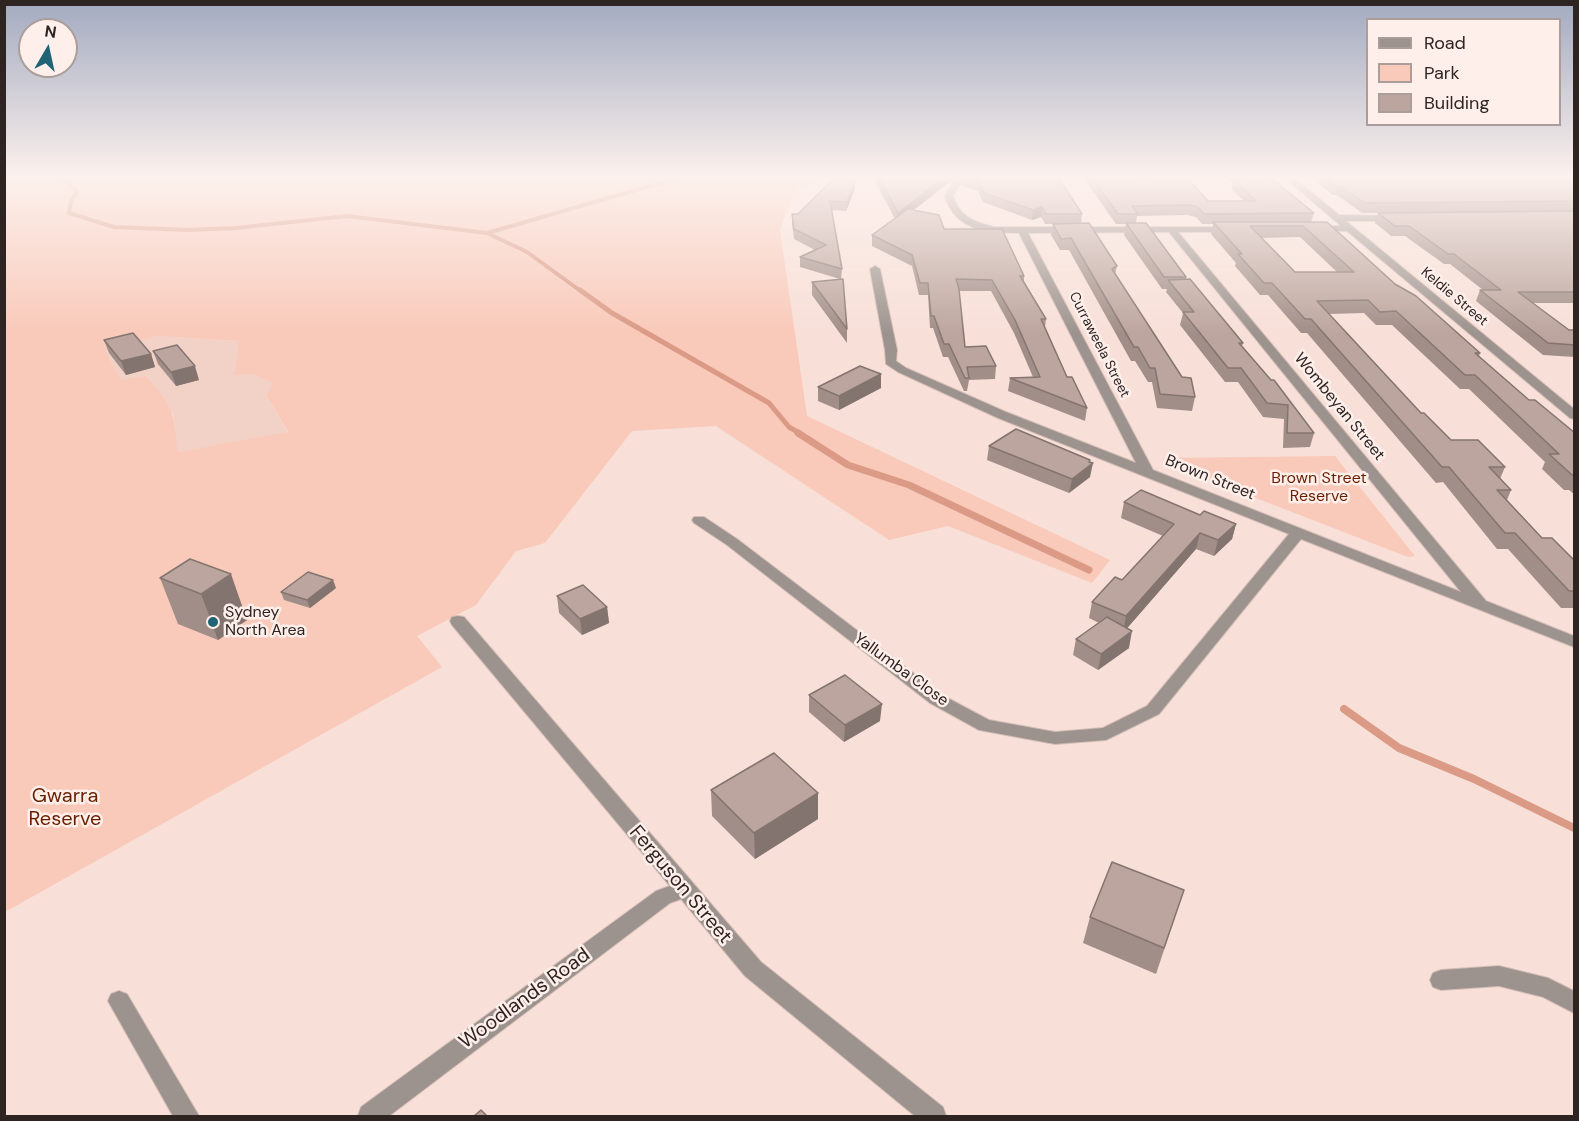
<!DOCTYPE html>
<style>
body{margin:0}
#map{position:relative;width:1579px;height:1121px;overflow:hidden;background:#f8e0d8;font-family:"DM Sans",sans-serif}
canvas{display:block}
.frame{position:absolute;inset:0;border:6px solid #2e2522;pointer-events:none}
.legend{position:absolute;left:1366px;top:18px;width:195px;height:108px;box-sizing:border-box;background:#feefea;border:2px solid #ab9e9a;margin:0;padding:8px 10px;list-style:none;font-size:18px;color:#2e2522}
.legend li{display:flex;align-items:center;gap:12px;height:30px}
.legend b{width:30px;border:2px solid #ab9e9a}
.north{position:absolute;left:18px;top:18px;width:60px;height:60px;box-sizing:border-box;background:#feefea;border:2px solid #ab9e9a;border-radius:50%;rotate:9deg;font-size:16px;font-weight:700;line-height:24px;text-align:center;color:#2e2522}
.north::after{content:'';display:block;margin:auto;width:21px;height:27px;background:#1f6375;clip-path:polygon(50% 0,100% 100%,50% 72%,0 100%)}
</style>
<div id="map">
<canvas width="1579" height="1121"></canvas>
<div class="frame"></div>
<ul class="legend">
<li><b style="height:8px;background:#9c928e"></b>Road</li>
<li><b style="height:16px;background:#f9c9b9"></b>Park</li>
<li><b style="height:16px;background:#bca59e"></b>Building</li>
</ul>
<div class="north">N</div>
</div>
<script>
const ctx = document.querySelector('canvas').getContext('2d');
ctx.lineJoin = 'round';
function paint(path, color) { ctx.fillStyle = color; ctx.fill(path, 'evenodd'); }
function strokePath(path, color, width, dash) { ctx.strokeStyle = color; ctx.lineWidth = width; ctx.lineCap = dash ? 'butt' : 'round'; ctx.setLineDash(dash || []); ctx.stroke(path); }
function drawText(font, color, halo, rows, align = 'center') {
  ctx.font = font + ' "DM Sans",sans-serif'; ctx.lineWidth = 5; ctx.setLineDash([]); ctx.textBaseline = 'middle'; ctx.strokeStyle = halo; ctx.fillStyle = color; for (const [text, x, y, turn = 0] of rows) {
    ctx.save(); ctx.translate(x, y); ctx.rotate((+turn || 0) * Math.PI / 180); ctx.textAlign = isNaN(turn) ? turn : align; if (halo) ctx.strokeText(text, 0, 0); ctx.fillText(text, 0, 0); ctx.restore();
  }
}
const built = new Path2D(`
 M157,336L239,341L252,374L273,383L266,395L288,433L178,452L173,414L121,380L104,351Z`);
const green = new Path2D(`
 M5,177H833L795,189L780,230L807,416L1110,560L1092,583L948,526L889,540L716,426L632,431L545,543L516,551L476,605L417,636L442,667L5,912ZM157,336L239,341L235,375L252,374L273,383L266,395L288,432L178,452C173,411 174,406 145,376L121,380L105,351Z
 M1335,456L1415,556L1408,557L1176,467L1163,458Z`);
const streamFar3 = new Path2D(`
 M54,177L65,180L77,191L71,201L69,213L114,227L188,230L236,228L347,216L487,233L681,177
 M487,233L527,252L582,292`);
const streamFar2 = new Path2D(`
 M580,290L612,313L769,403L789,427L801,434`);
const streamFar1 = new Path2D(`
 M798,433L848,465L909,485L1089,570`);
const stream = new Path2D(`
 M1344,709L1399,748L1474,779L1574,828`);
const minor = new Path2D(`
 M964,177H975L958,187L953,196C960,217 974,222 994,227H1236V231L1233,232H1178L1486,601L1574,636V647L1301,539L1159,714L1106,740L1055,744L979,730L930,703L727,545L694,523L692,520L694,517H704L737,539L942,695L989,720L1055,732L1103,728L1147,706L1289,534L998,418L898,372L886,364L885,350L870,269L875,266L880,269L897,350L896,361L906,368L1006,412L1136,463L1019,233C988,233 955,231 945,196L952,183ZM1169,232L1461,592L1153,470L1028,233Z
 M1284,177H1293L1339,215L1401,216V220L1398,221H1346L1574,409V419L1570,418L1347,231H1311V227L1314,226H1341Z
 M458,616L464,617L761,962L943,1107L946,1116H915L745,976L681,899L670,903L389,1116H358L361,1107L656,891L670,886L452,625L450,621L452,617Z
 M1499,966L1548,978L1574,991V1013L1543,997L1499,986L1441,990L1433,987L1430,980L1433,973L1441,970Z
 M119,991L127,994L199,1116H173L108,1001L111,994Z`);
const wall = new Path2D(`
 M875,177H959L951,181L913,210L1024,276V281L1046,319L1045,327L1067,377L1087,408L1085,421L1008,391L1010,378L1033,377L1014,333L991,291H959L965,347L996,366L995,379L969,380L967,391H964L948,357H943L933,328H930L928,295H919L912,266L872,246V235L895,219L875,181Z
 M964,177L1059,179L1082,214L1081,223L1117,266L1115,274L1195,397L1192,411L1157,408L1152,382H1148L1135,361H1131L1069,250H1060L1051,235L1053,224H1045L1041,217L1032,220L983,202L978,191L963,186Z
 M1083,177H1152L1150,179L1208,201H1244L1231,189L1233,183L1224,177H1270L1314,213L1311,222L1395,284L1480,353L1479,356L1529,400L1575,433V495L1569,490H1564L1542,469L1545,462L1469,389H1460L1392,325H1376L1364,313L1329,314L1421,413L1451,440L1505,467L1500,479L1511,490L1507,500L1542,538L1575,561V608H1561L1508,549H1497L1443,482L1436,483L1307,333H1301L1268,295H1260L1235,266L1236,263L1211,234L1213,224H1202L1196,217L1187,215L1137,216L1136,223L1186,277V279L1243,343L1242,346L1314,433L1310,447L1283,448L1284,419L1263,417L1238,382H1225L1180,325L1183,313L1166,292L1167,289H1162L1124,235L1126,224H1116ZM1300,237L1337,272H1295L1261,238Z
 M1311,177H1575V211L1362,213L1337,195H1333Z
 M855,180V189L846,211L831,210L842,269L841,279L847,329V343L812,295V282L840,279L800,267V257L815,250L794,239L792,224V214H798Z
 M1575,211V303H1533L1569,330H1575V357L1543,355L1476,301L1480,290H1483L1450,264H1444L1405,236H1391L1375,223L1378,213Z
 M104,340L151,354L155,367L126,375L109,353Z
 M153,351L199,380L176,386L158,364Z
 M818,387L881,388L839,410L818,401Z
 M989,446L1090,477L1069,493L987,460Z
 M1124,502L1200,515L1236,524L1232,539L1214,556L1196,549L1127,628L1129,648L1098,670L1073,655L1076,639L1099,623L1089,618L1092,602L1122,580L1163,536L1121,518Z
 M190,559L247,620L218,640L178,624L160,578Z
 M336,588L310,608L284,600L281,592Z
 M557,596L607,607L609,623L582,635L559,613Z
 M809,695L880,721L844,742L809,712Z
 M711,790L818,793V819L755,859L712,816Z
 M1184,890L1156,974L1083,943L1090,917Z`);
const shadedWall = new Path2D(`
 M945,177H959L951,181L897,223L898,213Z
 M1142,177H1152L1138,189L1139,179Z
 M855,180V189L846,211L847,202Z
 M1042,207L1041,217L1032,220L1033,210Z
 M151,354L155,367L126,375L121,361Z
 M195,366L199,380L176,386L171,372Z
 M881,374V388L839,410V396Z
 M1090,460L1089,466L1093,463L1090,477L1069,493L1072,479Z
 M1236,524L1232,539L1214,556L1218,540Z
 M1200,533L1196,549L1123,633L1126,616Z
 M231,574L247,620L218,640L201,594Z
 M333,580L336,588L310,608L307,600Z
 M607,607L609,623L582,635L580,619Z
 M1132,631L1129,648L1098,670L1101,654Z
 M882,704L880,721L844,742L845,725Z
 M818,793V819L755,859L754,833Z`);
const building = new Path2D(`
 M879,177H945L898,213Z
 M965,177H1058L1082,214H1046L1042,207L1033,210L984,193L979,181Z
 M1091,177H1142L1139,179H1188L1208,201H1256L1233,179H1244L1241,177H1270L1314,213L1204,214L1198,207L1189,205L1132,206L1138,214H1118Z
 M1325,177H1575V201L1365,203L1340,186H1336Z
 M834,178L855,180L847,202L830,201L842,269L800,257L826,245L794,229L792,214H798Z
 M908,209L939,215L944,229H1002L1024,276H1020L1046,319H1041L1067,377H1072L1087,408L1010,378L1040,377L1015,320L992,280L956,279L959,289L965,347L986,346L996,366L967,367L969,378H965L949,344H944L934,316H931L928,283H920L912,255L872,235Z
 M1575,211V292H1518L1569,330H1575V345L1548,343L1480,290H1501L1454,254H1448L1409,226H1395L1378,213Z
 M1213,222H1327L1395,284L1416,296L1480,353H1475L1529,400H1535L1575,433V475H1572L1549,454H1559L1475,375H1465L1396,311L1380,312L1368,300L1317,301L1421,413H1424L1451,440H1478L1505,467H1489L1511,490H1497L1542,538H1552L1575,561V591H1569L1515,533H1505L1449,467H1442L1311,319H1305L1272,283H1264L1238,254H1242ZM1250,226H1303L1354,272H1295Z
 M1089,223L1117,266L1112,269L1182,377L1191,378L1195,397L1160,394L1155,368H1150L1138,347H1134L1071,238L1061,239L1053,224Z
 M1126,223H1146L1186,277H1164Z
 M843,279L847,329L812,282Z
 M1190,279L1243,343H1239L1271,380H1274L1314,433H1287L1288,405L1267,403L1241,368H1228L1183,312H1194L1168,280Z
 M133,333L151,354L121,361L104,340Z
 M177,345L195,366L171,372L153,351Z
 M860,366L881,374L839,396L818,387Z
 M1016,429L1090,460L1089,462L1093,463L1072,479L989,446Z
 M1141,490L1200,515L1204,511L1236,524L1218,540L1200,533L1126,616L1092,602L1115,577L1122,580L1174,524L1124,502Z
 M190,559L231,574L201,594L160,578Z
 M308,572L333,580L307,600L281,592Z
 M583,585L607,607L580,619L557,596Z
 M1107,617L1132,631L1101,654L1076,639Z
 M845,675L882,704L845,725L809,695Z
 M774,753L818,793L754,833L711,790Z
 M1112,862L1184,890L1164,948L1090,917Z
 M481,1110L487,1116H474Z`);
const markers = [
 [213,622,6,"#1f6375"]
];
const farStreetnames = [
 ["Keldie Street",1454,297,40],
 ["Curraweela Street",1099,345,63]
];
const streetNames = [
 ["Wombeyan Street",1339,407,51],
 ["Brown Street",1210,478,22],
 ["Yallumba Close",901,670,36]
];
const parkNames = [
 ["Brown Street",1319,479],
 ["Reserve",1319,497]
];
const poiNames = [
 ["Sydney",225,613],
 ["North Area",225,631]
];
const nearParknames = [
 ["Gwarra",65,797],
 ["Reserve",65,820]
];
const nearStreetnames = [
 ["Ferguson Street",680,885,50],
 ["Woodlands Road",525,999,-36]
];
paint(built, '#f2d2c7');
paint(green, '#f9c9b9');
strokePath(streamFar3, '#da9a85', 4);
strokePath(streamFar2, '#da9a85', 5);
strokePath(streamFar1, '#da9a85', 7);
strokePath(stream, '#da9a85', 8);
strokePath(minor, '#d4beb7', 2);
paint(minor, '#9c928e');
paint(wall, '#a28e88');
paint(shadedWall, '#84746f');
paint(building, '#bca59e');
strokePath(building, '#84746f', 1.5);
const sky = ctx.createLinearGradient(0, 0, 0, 334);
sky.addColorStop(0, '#a2aac0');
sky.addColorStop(0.53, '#fcf1ed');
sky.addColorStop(1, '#fcf1ed00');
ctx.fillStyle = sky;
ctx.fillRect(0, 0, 1579, 334);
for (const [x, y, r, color] of markers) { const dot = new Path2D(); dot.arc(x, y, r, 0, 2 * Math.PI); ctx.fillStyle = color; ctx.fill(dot); strokePath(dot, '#feefea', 2); }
drawText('14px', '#2e2522', '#feefea', farStreetnames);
drawText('16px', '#2e2522', '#feefea', streetNames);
drawText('16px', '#691e00', '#feefea', parkNames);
drawText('16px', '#2e2522', '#feefea', poiNames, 'left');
drawText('20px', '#691e00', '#feefea', nearParknames);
drawText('20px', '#2e2522', '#feefea', nearStreetnames);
</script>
